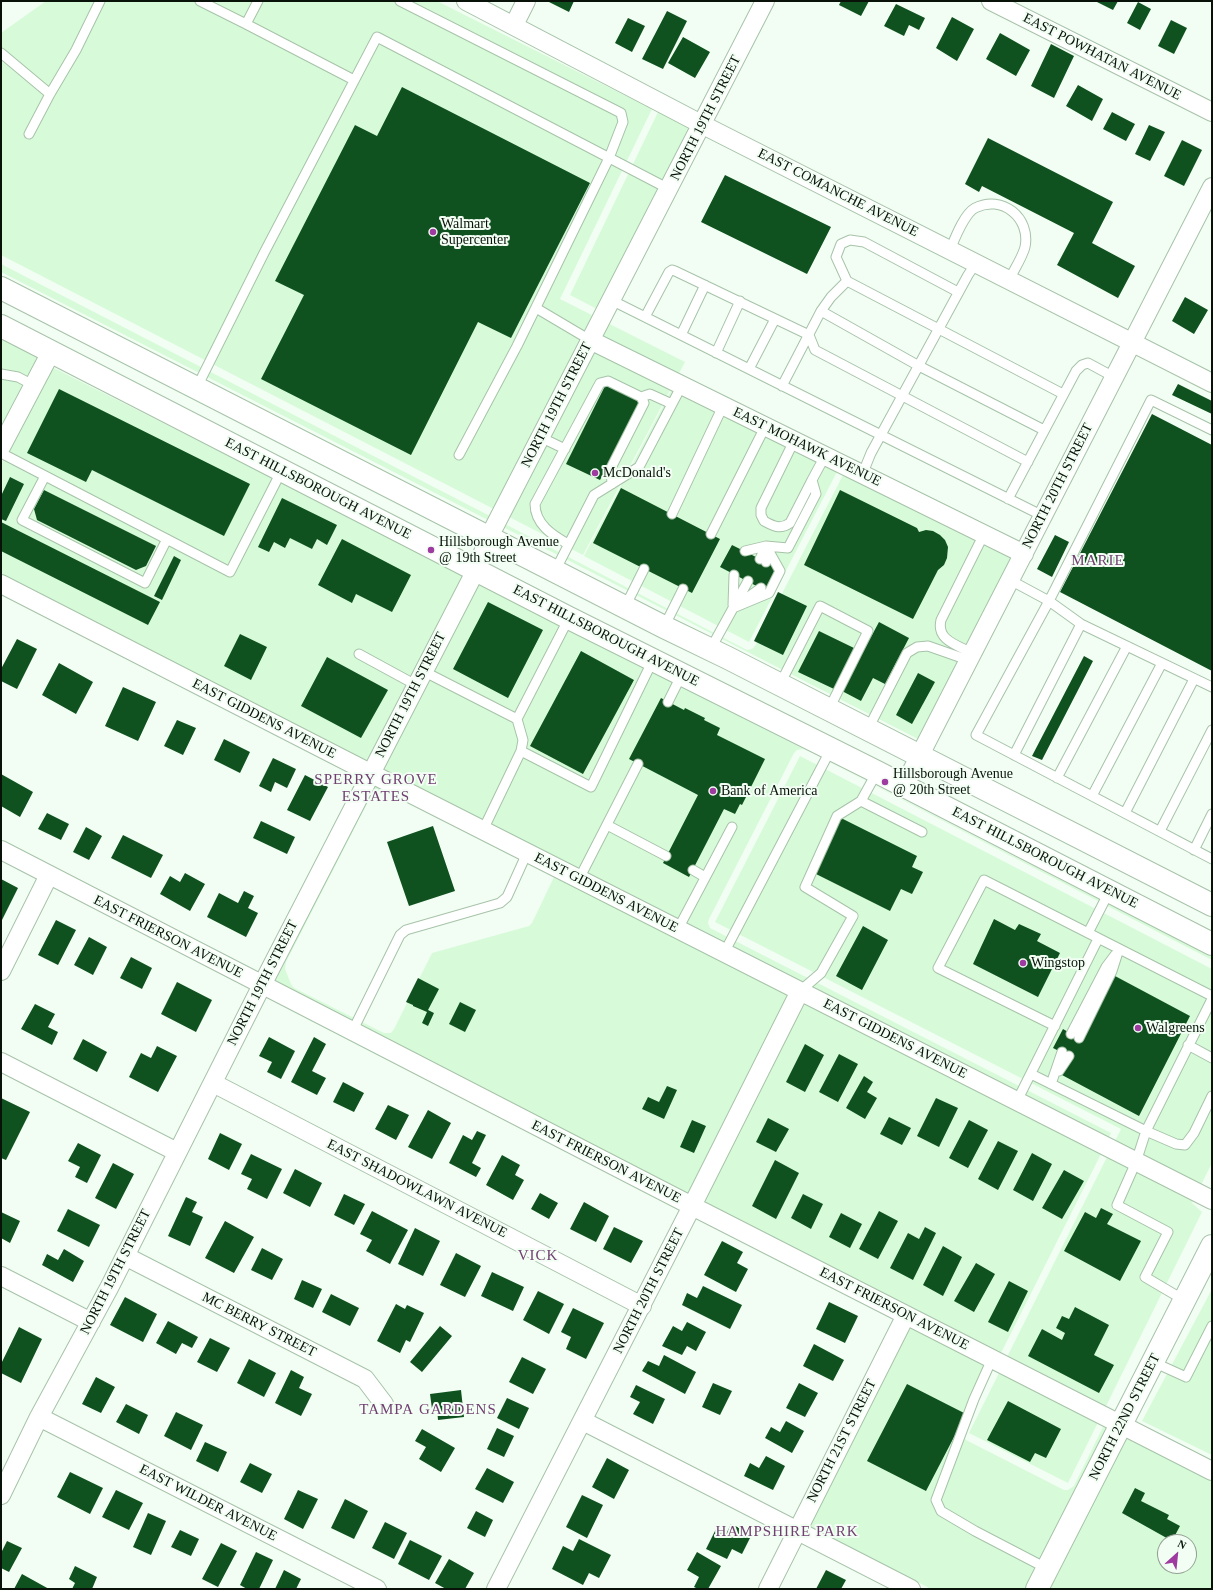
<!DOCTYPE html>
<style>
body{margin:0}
#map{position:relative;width:1213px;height:1590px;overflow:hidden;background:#f2fef3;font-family:"Times New Roman",serif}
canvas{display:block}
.frame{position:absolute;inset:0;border:2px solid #091209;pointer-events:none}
.north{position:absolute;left:1157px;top:1534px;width:40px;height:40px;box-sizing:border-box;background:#f2fef3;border:1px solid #95a095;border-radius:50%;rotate:27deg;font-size:11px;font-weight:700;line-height:16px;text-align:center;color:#091209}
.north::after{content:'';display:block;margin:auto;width:14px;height:18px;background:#9e3aa0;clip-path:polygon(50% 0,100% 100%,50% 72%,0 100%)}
</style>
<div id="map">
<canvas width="1213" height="1590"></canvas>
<div class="frame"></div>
<div class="north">N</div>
</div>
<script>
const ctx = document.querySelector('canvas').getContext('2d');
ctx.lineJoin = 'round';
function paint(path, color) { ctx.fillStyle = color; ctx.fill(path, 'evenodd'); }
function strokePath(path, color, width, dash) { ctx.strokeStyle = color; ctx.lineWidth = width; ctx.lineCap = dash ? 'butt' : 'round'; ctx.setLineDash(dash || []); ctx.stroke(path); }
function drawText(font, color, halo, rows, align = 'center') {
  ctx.font = font + ' "Times New Roman",serif'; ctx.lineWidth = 4; ctx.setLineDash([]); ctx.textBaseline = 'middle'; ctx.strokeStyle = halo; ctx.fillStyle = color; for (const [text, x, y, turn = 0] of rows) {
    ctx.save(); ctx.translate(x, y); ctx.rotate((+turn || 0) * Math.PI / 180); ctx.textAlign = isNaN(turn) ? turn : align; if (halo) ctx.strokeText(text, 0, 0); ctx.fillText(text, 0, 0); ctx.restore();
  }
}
const built = new Path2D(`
 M46,1H437L652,109L560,299L685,362L583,555L1,255V33Z
 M658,112L691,129L597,309L570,295Z
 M1,264L490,516L488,520L1,272Z
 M1,337L42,358L1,434Z
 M52,367L464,575L367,761L1,573V464Z
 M674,385L839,468L749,642L584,556Z
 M843,475L1012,559L918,739L503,527L505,524L747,650L752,649L755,646Z
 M478,583L1212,957V960L804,749L797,750L794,753L709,919L708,923L710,928L1111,1133L1109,1137L382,769Z
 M800,756L1212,969V1163L1192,1203L1202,1212L1068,1483L969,1433L1121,1129L715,922Z
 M374,785L382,790L374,793L371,796L286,962L285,969L291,984L294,988L384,1033H391L394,1029L432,953L529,926L532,923L554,877L789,996L689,1194L273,981L374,787Z
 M803,1003L1101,1154L1001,1353L704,1202Z
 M1212,1289V1455L1142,1421Z
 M909,1327L993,1370L963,1429V1436L966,1440L1064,1490H1068L1074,1486L1103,1427L1109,1430L1028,1589H931L809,1527Z
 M1124,1437L1212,1481V1589H1047ZM1165,1542H1189V1566H1165Z`);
const building = new Path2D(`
 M547,1H574L569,12Z
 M841,1H869L861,16L839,5Z
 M1095,1H1118L1113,10Z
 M1138,2L1151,9L1140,30L1127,23Z
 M896,4L925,18L919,30L909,25L904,36L884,26Z
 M667,11L687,21L663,69L642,59Z
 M952,17L974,29L957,61L936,48Z
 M628,18L645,26L632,52L615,43Z
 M1171,20L1187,28L1174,54L1158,46Z
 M1000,33L1030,50L1016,76L986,59Z
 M683,37L710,52L695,78L668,63Z
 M1051,44L1074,56L1054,98L1031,86Z
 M1078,85L1103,99L1092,121L1066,106Z
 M402,87L590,183L511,338L478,322L411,455L261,379L304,295L275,281L355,125L377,136Z
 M1112,112L1135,124L1126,141L1103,129Z
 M1149,125L1165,132L1150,161L1135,154Z
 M988,138L1113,202L1092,243L1135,266L1118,298L1057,265L1074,233L982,186L979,192L965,184Z
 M1182,140L1202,150L1184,186L1164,176Z
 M725,175L831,227L807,274L701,222Z
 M1185,297L1208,310L1194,334L1172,321Z
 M606,384L640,401L600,480L566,464Z
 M1178,384L1212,401V414L1172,395Z
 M59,389L250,484L224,536L92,470L86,482L27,453Z
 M1152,414L1212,445V671L1060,592Z
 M10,477L24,484L6,521L1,519V496Z
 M621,488L720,539L692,593L593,543Z
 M44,490L156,546L146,566L136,570L37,520L34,509Z
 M840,490L917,528L919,532L926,530L933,531L940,535L945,540L948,547L947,558L944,565L938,570L913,619L804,565Z
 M282,498L337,525L327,545L317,539L312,549L290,538L285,548L274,542L269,552L258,547Z
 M1,522L160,602L148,625L1,551Z
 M1055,535L1069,542L1052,577L1037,569Z
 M342,539L411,575L392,612L356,594L352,603L318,585Z
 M732,545L778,568L766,591L720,567Z
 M174,556L181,560L162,600L154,596Z
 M778,592L807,606L783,655L754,641Z
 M488,602L543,630L508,698L453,669Z
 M879,622L909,638L885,684L873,678L861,701L842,691Z
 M819,631L854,648L834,689L798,672Z
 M240,634L267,647L251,680L224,666Z
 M17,639L37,649L17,689L1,681V669Z
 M581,651L634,680L583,774L530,746Z
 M1084,656L1093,661L1042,760L1032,756Z
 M327,657L388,690L361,738L301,706Z
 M59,663L93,682L76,714L42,695Z
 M918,673L935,682L912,724L896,715Z
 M123,687L156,702L138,741L105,726Z
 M661,698L684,710L685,708L705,718L704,720L720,728L717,735L765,759L742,805L740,804L735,814L724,809L689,877L663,863L698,795L629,759Z
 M177,720L196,728L183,755L164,746Z
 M224,739L250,752L240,773L214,760Z
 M273,758L296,769L287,788L275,782L271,792L259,786Z
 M1,774L33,792L20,817L1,806Z
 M305,775L328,787L310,821L287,810Z
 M47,813L69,824L61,840L38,829Z
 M841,818L917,856L912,867L923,872L912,894L901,889L890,911L814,873Z
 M261,821L295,837L287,854L253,838Z
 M433,826L455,891L409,906L387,842Z
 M86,827L102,836L89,860L73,852Z
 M123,835L163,855L151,878L111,858Z
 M185,873L205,884L190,911L160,894L170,876L180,882Z
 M1,879L18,888L1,922Z
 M244,891L254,896L248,908L258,913L246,937L207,917L219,893L238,903Z
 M994,919L1015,930L1019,924L1041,934L1037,941L1060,953L1038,997L973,964Z
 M56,920L76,930L58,965L38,955Z
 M863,926L888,940L862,990L836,976Z
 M89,937L107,947L93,975L74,965Z
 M131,957L152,968L142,989L120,978Z
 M1115,976L1190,1016L1139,1116L1062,1075L1071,1057L1053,1048L1063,1029L1082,1040Z
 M418,978L439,989L428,1010L434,1013L428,1026L422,1023L427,1012L413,1006V1005L406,1002Z
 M177,982L212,1000L196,1032L161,1014Z
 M460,1002L476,1010L465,1032L449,1024Z
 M35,1004L55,1014L48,1027L58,1032L52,1045L21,1029Z
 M269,1037L295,1051L281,1079L267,1072L272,1062L259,1056Z
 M314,1037L326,1044L312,1071L326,1078L317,1095L291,1082Z
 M83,1039L107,1052L97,1072L73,1059Z
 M805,1044L824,1055L805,1092L786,1082Z
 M157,1046L177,1056L158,1092L129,1077L141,1053L151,1058Z
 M839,1054L858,1064L838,1102L819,1092Z
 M864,1076L873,1082L867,1092L877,1098L865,1119L846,1108Z
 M343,1082L364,1093L354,1112L333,1102Z
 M667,1086L677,1090L664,1119L642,1109L648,1097L659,1102Z
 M1,1098L30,1112L6,1160L1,1158Z
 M936,1098L958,1108L939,1147L917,1136Z
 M388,1105L409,1115L396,1140L375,1129Z
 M428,1110L451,1123L432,1159L408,1147Z
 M889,1117L911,1128L902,1145L880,1134Z
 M768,1118L789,1129L776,1152L756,1142Z
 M692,1120L706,1126L694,1153L680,1147Z
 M969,1120L988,1130L968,1168L949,1158Z
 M477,1131L486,1135L472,1163L481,1168L476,1177L449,1163L463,1135L472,1140Z
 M220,1133L242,1144L229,1170L208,1159Z
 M998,1141L1018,1151L998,1190L978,1179Z
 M78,1143L101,1155L87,1183L75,1177L80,1167L68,1161Z
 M1032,1153L1052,1164L1033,1201L1013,1190Z
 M251,1154L282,1169L267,1199L247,1189L252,1179L241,1174Z
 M502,1155L520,1165L515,1175L524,1180L513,1200L486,1185Z
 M775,1160L799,1173L776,1219L752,1206Z
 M113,1163L134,1174L116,1209L95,1198Z
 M295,1169L322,1183L310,1207L283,1193Z
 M1064,1170L1084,1181L1062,1219L1042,1208Z
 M540,1193L558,1203L549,1219L531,1209Z
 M344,1194L365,1204L354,1225L334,1215Z
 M803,1194L823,1204L811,1229L791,1218Z
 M186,1197L197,1202L192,1212L203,1217L190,1246L168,1236Z
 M584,1202L609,1216L596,1242L570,1229Z
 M1101,1208L1113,1214L1107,1224L1141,1241L1120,1281L1064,1251L1085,1212L1096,1218Z
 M68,1209L100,1225L89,1247L57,1231Z
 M372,1211L408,1230L390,1264L366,1251L372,1240L360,1234Z
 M879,1211L898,1221L878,1259L859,1249Z
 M1,1212L20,1221L10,1243L1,1238Z
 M841,1213L862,1224L850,1248L829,1237Z
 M225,1221L254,1237L234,1273L205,1258Z
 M614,1227L643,1241L631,1263L603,1249Z
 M925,1227L936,1233L913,1280L890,1268L908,1233L919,1239Z
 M415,1228L440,1241L423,1276L398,1264Z
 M722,1241L743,1252L737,1263L748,1269L736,1292L704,1275Z
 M943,1246L962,1257L943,1296L923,1285Z
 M262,1248L283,1259L272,1280L251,1270Z
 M64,1249L84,1261L73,1282L42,1265L47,1254L58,1260Z
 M456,1253L481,1266L465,1297L440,1285Z
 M976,1263L995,1274L974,1312L954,1301Z
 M492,1272L524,1287L513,1311L481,1296Z
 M302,1280L322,1289L313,1308L294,1299Z
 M1009,1281L1028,1291L1008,1332L988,1322Z
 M703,1286L742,1305L730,1329L682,1305L687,1293L697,1298Z
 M538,1291L564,1304L549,1334L523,1320Z
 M331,1294L359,1308L350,1326L322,1312Z
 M125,1297L157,1314L143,1342L110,1325Z
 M829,1302L858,1316L845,1343L816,1329Z
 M396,1304L405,1309L407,1305L424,1313L410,1342L406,1340L400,1353L377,1341Z
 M1075,1307L1109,1325L1094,1355L1114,1365L1099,1393L1028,1356L1042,1329L1062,1340L1065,1333L1056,1328L1062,1316L1069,1319Z
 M573,1308L604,1323L586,1359L566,1349L571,1337L561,1332Z
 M168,1321L198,1337L192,1348L182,1343L176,1354L156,1343Z
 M687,1322L706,1332L696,1351L687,1346L682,1355L662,1346L673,1326L682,1331Z
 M440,1326L452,1336L422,1372L410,1362Z
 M19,1327L42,1339L21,1383L1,1373V1364Z
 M210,1338L230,1348L217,1372L197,1362Z
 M814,1344L844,1360L833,1381L803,1366Z
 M664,1355L696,1372L685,1394L642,1371L648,1361L659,1366Z
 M522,1357L546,1369L533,1394L509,1382Z
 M249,1359L276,1373L264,1397L237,1383Z
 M291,1370L304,1377L299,1388L312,1394L301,1416L275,1403Z
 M96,1377L115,1387L101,1413L82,1404Z
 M713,1383L732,1391L720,1415L702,1407Z
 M799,1383L818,1393L805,1417L786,1408Z
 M907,1384L966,1414L926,1491L867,1461Z
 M636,1385L665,1399L653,1424L633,1414L640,1402L630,1397Z
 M461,1390L464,1417L438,1420L437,1409H432L430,1394Z
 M507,1398L529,1408L519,1429L497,1418Z
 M1008,1401L1061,1429L1046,1458L1035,1453L1030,1462L987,1440Z
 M126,1404L148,1415L139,1434L116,1422Z
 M176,1412L203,1425L191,1450L164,1436Z
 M786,1421L804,1431L792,1453L765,1438L771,1427L780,1432Z
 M497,1428L514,1436L504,1457L487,1449Z
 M422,1429L455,1448L441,1472L419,1459L426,1447L415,1441Z
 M205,1442L227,1452L218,1472L196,1461Z
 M766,1456L785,1466L773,1490L744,1476L750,1463L759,1468Z
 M607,1458L629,1470L614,1499L592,1487Z
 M250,1463L272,1474L262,1493L240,1482Z
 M487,1468L514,1482L503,1503L475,1489Z
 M70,1472L103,1488L90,1514L57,1497Z
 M1135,1488L1145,1493L1141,1501L1169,1515L1167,1519L1180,1526L1172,1541L1122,1513Z
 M116,1490L143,1503L129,1530L102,1517Z
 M298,1490L318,1499L303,1529L284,1519Z
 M582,1495L603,1505L587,1538L566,1527Z
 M345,1499L368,1511L354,1539L331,1528Z
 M476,1511L493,1520L485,1537L467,1528Z
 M148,1513L166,1521L151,1555L133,1547Z
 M385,1522L407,1533L394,1559L372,1548Z
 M731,1524L752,1534L742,1554L732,1549L727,1559L706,1549L716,1529L726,1534Z
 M180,1530L199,1539L191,1556L171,1547Z
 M579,1539L611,1555L599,1578L589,1573L583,1585L552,1569L563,1546L573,1551Z
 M410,1540L442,1556L429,1580L398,1564Z
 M7,1541L22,1548L9,1572L1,1568V1553Z
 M221,1543L237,1551L218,1587L202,1579Z
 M256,1552L273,1560L259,1589H247L240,1585Z
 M697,1552L721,1566L708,1589H698L694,1587L699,1577L687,1570Z
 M449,1559L474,1573L465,1589H446L435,1583Z
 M75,1566L97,1577L92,1589H72L75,1583L69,1579Z
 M284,1570L301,1579L296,1589H275Z
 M826,1570L846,1580L841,1589H816Z
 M22,1574L49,1589H14Z`);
const lane = new Path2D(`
 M200,1L246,24L258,1
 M400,1L621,113L623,122L609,158L517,346L459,455
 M246,24L354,80
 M1,53L50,94L76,50L100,1
 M29,134L50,94
 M950,250C955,238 964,214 975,208C1002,194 1031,218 1025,247C1023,256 1014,270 1009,280
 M958,292L864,242L850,240L841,244L836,257L847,281L1063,394
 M611,300L1043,516
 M536,308L590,340
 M821,311L919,366L1044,430
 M645,317L669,272L672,270L675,271L809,335L815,350L1028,462
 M681,335L705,285
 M716,353L740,301
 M749,369L775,319
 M1,374L18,377L33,385
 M782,386L821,311L831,297L847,281
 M197,387L264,253L377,37L669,189
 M641,397L650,394L672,404
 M1212,430L1151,400L1049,601L1081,624L1212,687
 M540,437L565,449
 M794,441L761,508V515L764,521C773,526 780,530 790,523L812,480
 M1,453L230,572L282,470
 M862,475L871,453L968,275L976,263
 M45,476L22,520L145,583L167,539
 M1008,499L1076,371L1082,365L1088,363L1114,377
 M672,514L723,406
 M711,534L765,427
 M568,544C552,535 535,524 535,504L600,383L608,381L641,397L644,403L611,468L612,484
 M745,551L766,546
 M760,559L766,546L788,548L816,494L812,480L825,456
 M766,562V547
 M555,571L594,495L639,467L682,385
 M1010,580L1049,601L976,735L1212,859
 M747,598L761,588
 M733,605L734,575
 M625,607L644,569
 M733,608L769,593L780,571L766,546
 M569,618L517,719L523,740L521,751L591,787L653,660
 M664,627L683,589
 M710,650L748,581
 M972,653C957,645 936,640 941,620L984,534
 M359,654L416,685
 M423,671L517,719
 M780,684L820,606L868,631L829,709
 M668,702L682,674
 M868,729L907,653L917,647L928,646L968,660
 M1014,755L1081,624
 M1057,778L1127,646
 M1092,796L1162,663
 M861,801L922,832
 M1125,813L1194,679
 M607,825L666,856
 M483,830L521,751
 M1160,831L1212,730
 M1194,850L1212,814
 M693,870L705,877
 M579,879L638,764
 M678,929L732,827
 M1088,933L1109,892
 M724,953L831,749
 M800,991L821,973L853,916L805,887L837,816L861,801L877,772
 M1212,999L1146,1131L1176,1144L1185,1145L1194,1133L1212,1096
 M1055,1026L938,968L984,880L1212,996
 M352,1032L400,935L406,930L500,903L507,897L527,853
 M1071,1034L1106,967L1115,955
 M1079,1038L1112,971L1119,949
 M1188,1045L1212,1058
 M1059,1071L1069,1056
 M1031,1074L1146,1131L1136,1162L1117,1205L1168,1232L1145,1277L1184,1300
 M1051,1084L1062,1052
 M1017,1101L1098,939
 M992,1359L974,1399L936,1500L941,1511L975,1531L1048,1569
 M1153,1362L1186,1377L1212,1326`);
const street = new Path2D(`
 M466,1L703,125L1212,383
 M991,1L1212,112
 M514,25L526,1
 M590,340L1024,554
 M1,447L51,352
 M1,584L370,773L1212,1200
 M904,786L1212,187
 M1,850L692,1206L1212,1471
 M1,971L49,875
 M1,1062L177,1152
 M213,1083L642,1306
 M125,1256L365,1379L384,1404
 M1,1276L91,1322
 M39,1417L377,1589
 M583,1421L911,1589
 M1,1495L39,1417L109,1288L262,985L476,570L489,537L765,1
 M496,1589L692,1206L800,991
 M768,1589L906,1315`);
const secondary = new Path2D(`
 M1037,1589L1212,1246`);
const primary = new Path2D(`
 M1,288L664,627L728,658L1212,905
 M1,326L569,618L877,772L1212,944`);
const markers = [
 [433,232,4,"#9e3aa0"],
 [595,473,4,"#9e3aa0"],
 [431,550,4,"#9e3aa0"],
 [885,782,4,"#9e3aa0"],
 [713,791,4,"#9e3aa0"],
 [1023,963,4,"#9e3aa0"],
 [1138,1028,4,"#9e3aa0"]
];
const streetNames = [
 ["EAST POWHATAN AVENUE",1102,57,27],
 ["NORTH 19TH STREET",706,118,-63],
 ["EAST COMANCHE AVENUE",838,193,27],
 ["NORTH 19TH STREET",557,405,-63],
 ["EAST MOHAWK AVENUE",807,447,26],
 ["NORTH 20TH STREET",1058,486,-63],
 ["EAST HILLSBOROUGH AVENUE",318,489,27],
 ["EAST HILLSBOROUGH AVENUE",606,636,27],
 ["NORTH 19TH STREET",411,695,-63],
 ["EAST GIDDENS AVENUE",264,719,27],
 ["EAST HILLSBOROUGH AVENUE",1045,858,27],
 ["EAST GIDDENS AVENUE",606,893,27],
 ["EAST FRIERSON AVENUE",168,937,27],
 ["NORTH 19TH STREET",263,983,-63],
 ["EAST GIDDENS AVENUE",895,1039,27],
 ["EAST FRIERSON AVENUE",606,1162,27],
 ["EAST SHADOWLAWN AVENUE",417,1189,27],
 ["NORTH 19TH STREET",116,1272,-63],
 ["NORTH 20TH STREET",649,1291,-63],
 ["EAST FRIERSON AVENUE",894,1309,27],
 ["MC BERRY STREET",259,1325,27],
 ["NORTH 22ND STREET",1125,1417,-63],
 ["NORTH 21ST STREET",842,1441,-63],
 ["EAST WILDER AVENUE",208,1503,27]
];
const poiNames = [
 ["Walmart",441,224],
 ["Supercenter",441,240],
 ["McDonald's",603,473],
 ["Hillsborough Avenue",439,542],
 ["@ 19th Street",439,558],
 ["Hillsborough Avenue",893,774],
 ["@ 20th Street",893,790],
 ["Bank of America",721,791],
 ["Wingstop",1031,963],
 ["Walgreens",1146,1028]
];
const neighbourhoodNames = [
 ["MARIE",1098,561],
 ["SPERRY GROVE",376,780],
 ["ESTATES",376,797],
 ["VICK",538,1256],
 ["TAMPA GARDENS",428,1410],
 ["HAMPSHIRE PARK",787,1532]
];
paint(built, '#d7fbd9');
paint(building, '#10521f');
strokePath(lane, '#a7c3a9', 11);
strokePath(street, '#a7c3a9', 20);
strokePath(secondary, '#a7c3a9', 24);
strokePath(primary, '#a7c3a9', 24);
strokePath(lane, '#fff', 9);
strokePath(street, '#fff', 18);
strokePath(secondary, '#fff', 22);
strokePath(primary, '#fff', 22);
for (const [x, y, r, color] of markers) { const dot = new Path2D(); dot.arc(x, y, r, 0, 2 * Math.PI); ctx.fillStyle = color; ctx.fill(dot); strokePath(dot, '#f2fef3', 1.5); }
drawText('14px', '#091209', '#f2fef3', streetNames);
drawText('14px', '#091209', '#f2fef3', poiNames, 'left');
ctx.letterSpacing = '1px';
drawText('15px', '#703e71', '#f2fef3', neighbourhoodNames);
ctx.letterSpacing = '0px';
</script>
